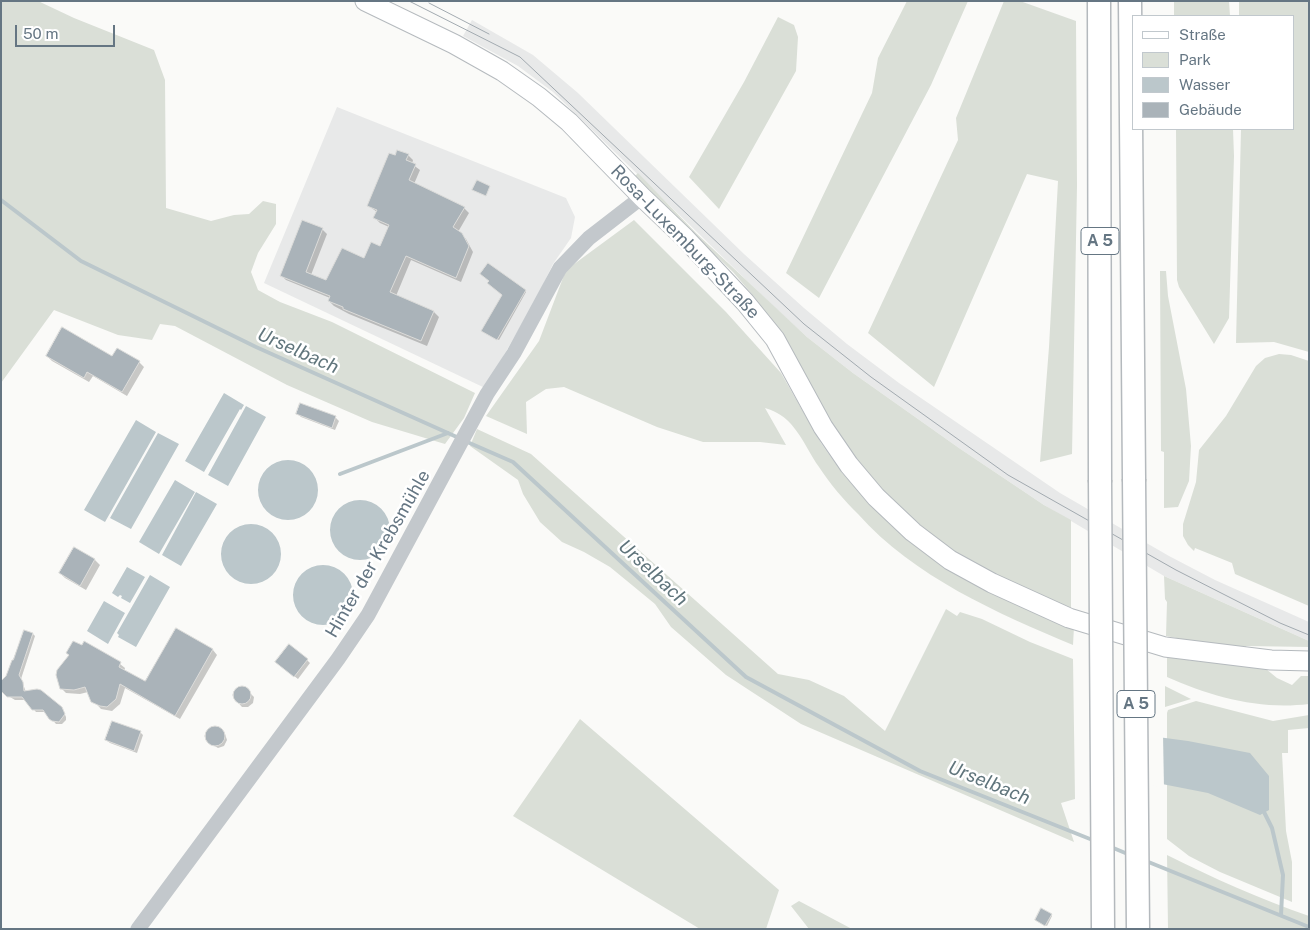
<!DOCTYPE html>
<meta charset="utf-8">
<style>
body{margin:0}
#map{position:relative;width:1310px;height:930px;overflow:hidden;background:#fafaf8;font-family:"Public Sans",sans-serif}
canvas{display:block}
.frame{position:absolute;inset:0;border:2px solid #657683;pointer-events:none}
.legend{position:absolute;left:1132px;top:15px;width:162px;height:115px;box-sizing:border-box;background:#fff;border:1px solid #c1c8cd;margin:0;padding:6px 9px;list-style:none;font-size:15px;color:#657683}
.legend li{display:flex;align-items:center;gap:10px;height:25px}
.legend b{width:25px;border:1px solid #c1c8cd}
.scale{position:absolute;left:15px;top:25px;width:100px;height:22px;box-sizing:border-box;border:2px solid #657683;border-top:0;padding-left:6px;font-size:15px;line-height:18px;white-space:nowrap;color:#657683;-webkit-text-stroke:4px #fff;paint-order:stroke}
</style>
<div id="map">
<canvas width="1310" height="930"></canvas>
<div class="frame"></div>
<ul class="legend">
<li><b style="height:6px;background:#fff"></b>Straße</li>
<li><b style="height:14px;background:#dadfd7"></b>Park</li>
<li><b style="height:14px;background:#bbc7cb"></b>Wasser</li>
<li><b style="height:14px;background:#aab3b9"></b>Gebäude</li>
</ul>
<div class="scale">50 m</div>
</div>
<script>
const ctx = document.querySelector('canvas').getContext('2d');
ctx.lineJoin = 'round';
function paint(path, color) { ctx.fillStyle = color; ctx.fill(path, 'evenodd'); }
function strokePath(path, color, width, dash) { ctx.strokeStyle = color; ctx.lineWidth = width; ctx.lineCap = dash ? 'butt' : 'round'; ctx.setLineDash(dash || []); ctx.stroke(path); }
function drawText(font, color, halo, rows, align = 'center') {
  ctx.font = font + ' "Public Sans",sans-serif'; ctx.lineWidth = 5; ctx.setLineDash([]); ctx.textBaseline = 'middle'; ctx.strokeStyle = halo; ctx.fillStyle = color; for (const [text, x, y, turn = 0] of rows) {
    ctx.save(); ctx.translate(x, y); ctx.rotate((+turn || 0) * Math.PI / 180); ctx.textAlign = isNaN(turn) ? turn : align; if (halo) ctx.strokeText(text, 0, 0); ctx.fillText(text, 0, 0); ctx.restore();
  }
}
const built = new Path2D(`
 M472,20L533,55L578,93L744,254L804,308L847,344L899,383L1060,493L1169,556L1215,580L1309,622V641L1164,576L1044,505L959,448L853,373L807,337L773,306L553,92L518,66L463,36Z
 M337,107L566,198L575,217L571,238L553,264L535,301L485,388L264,283Z`);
const green = new Path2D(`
 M1,1H38L74,18L154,50L165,80L166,208L211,221L234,215L249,214L263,201L276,204V224L258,253L251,272L258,290L280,302L332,322L475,393L464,418L445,444L372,422L287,385L175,326L160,324L152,340L118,335L54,310L1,383Z
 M907,1H968L931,85L819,298L786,273L872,93L878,58Z
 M1004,1H1020L1076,21L1077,186L1072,454L1040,462L1049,347L1058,181L1027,174L934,387L868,333L958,140L956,118Z
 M1174,1H1229L1230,16H1174Z
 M1239,1H1309V352L1274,342L1236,343L1241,129H1294V16H1239Z
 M778,17L794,25L798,37L796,71L719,209L689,177L744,82Z
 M1176,129H1233L1234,156L1229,318L1214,344L1179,287L1177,280Z
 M638,173L696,233L807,337L853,373L959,448L1044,505L1071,520V608L1017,585L954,552L925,531L883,494L845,447L767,315L751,293L733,272L634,177Z
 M634,220L726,312L781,373L821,443L843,474L873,507L915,545L1074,627L1073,645C997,613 914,577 858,514C844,500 830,484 819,467C803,444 795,416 765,408L786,445L760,442H703L657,427L564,387L546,389L526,402L527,434L486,416L539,341L566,270Z
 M1160,271H1166L1168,296L1186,389L1191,446L1189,481L1178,507L1164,508V452L1161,451Z
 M1279,354L1291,355L1309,361V606L1235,574L1232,563L1195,548L1194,551L1188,545L1183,536V524L1196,482L1199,450L1226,416L1256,366L1265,358Z
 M477,429L531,454L778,674L809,680L844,696L885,731L946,609L957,616L960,612L982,619L1030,642L1073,659L1075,799L1061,803L1074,842L801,724L726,675L671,627L655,604L610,567L584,552L562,542L540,522L523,494L518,480L470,446Z
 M1164,576L1309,641V647L1246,646V650L1207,644L1166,636L1167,602L1165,599Z
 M1167,655L1188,660L1266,669L1277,678L1292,685L1301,676H1309V704C1259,710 1212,697 1167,677Z
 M1165,686L1191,699L1165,707Z
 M1196,701L1273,721L1309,715V728L1288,730V753H1282L1286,831L1292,862V902L1220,872L1189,856L1167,839V713L1168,710Z
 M580,719L779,890L766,929H700L513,816Z
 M1167,855C1213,878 1260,899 1309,916V929H1168Z
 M799,901L852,929H809L791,906Z`);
const water = new Path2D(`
 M224,393L244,405L241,410L240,409L204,472L185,461Z
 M246,406L266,417L228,486L208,475Z
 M136,420L156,432L105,522L84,510Z
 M158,433L179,444L131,529L110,518Z
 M258 490a30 30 0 1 1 60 0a30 30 0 1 1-60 0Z
 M175,480L195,492L159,554L139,542Z
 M196,492L217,504L181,566L162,555Z
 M330 530a30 30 0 1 1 60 0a30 30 0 1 1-60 0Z
 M221 554a30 30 0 1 1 60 0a30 30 0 1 1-60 0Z
 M293 595a30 30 0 1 1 60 0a30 30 0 1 1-60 0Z
 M127,567L145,577L130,603L121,598L122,596L120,595L118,597L112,593Z
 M150,575L170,587L136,647L118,637L119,635L117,633Z
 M104,601L125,613L108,644L87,631Z
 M1150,736L1188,741L1250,753L1269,776V810L1260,815L1208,793L1111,774Z`);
const pier = new Path2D(`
 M1149,733L1163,735L1164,788L1110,776L1105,750Z`);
const shadow = new Path2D(`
 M408,155L413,160L412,164L420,170L414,184L464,208L469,213L458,232L466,239L473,252L461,282L411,260L396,296L434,312L439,317L427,346L349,314L334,306L329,301L330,298L286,280L281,275L322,229L327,234L311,275L327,282L381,247L389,227L380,223L375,218L377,212L369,206L396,156Z
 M525,291L526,292L499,340L484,332Z
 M47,356L113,358L139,362L144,367L127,396L93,376L89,382L52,361Z
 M301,405L336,418L339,421L335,430L301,417L298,414Z
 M74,549L95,560L100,565L86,590L65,578L60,573Z
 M176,630L213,650L217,655L180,719L125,688L120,704L112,711L101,709L90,697L88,692L80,694L66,693L62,689L70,656L67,653L82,647L84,643L120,664L125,668L124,671L145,683Z
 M33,634L35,636L21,679L26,692L62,708L66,717V720L62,724H56L46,712H36L26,700H15L5,694Z
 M307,660L310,663L298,679L280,665Z
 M239,687L245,688L254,697L253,703L248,707H242L234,698L235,691Z
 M215,727L225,734L227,740L224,746L218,748L208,742L206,735L209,729Z
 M140,732L143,735L137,753L110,743L106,740Z
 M1051,915L1052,916L1047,926L1037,921Z`);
const stream = new Path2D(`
 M1,200L81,261L256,347L459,438
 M465,441L513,462L746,677L920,771L1095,841
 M340,474L448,433
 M1264,812L1272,828L1283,875L1281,915
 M1111,847L1130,855
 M1146,861L1309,927`);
const building = new Path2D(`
 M397,150L409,154L406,160L416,164L409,180L465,207L453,227L462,233L469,246L456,278L406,256L390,292L434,311L421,341L343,309V307L328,301L330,296L280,276L302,220L323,228L306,272L326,280L342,248L364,258L371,242L380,246L389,225L373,218L377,210L367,206L389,153L395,155Z
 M477,180L490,186L486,196L472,190Z
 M488,263L526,290L497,340L481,331L502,295L487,283L489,281L480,274Z
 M62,327L112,356L117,348L140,361L122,392L87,372L84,378L46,356Z
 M300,403L336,416L332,428L296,414Z
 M74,547L95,559L80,586L59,573Z
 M176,628L213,649L175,716L120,684L116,699L107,707L100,706L91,702L85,687L74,690L60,689L56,675L57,670L69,655L66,653L73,641L82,645L84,641L121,662L119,667L145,681Z
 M24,630L33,633L19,675L23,682L24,691L37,689L41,690L62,707L65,714L59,722L52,721L49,719L43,710H32L22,697H7L1,691V681L6,676L12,660H13Z
 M289,644L308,659L294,677L275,662Z
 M233 695a9 9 0 1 1 18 0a9 9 0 1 1-18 0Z
 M112,721L141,731L134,751L105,740Z
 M205 736a10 10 0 1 1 20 0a10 10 0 1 1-20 0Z
 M1041,908L1052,914L1045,926L1035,920Z`);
const minor = new Path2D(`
 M138,929L338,659L368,615L487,394L514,353L560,268L589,238L642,197`);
const major = new Path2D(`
 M365,1L454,44L502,71L539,97L569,122L642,197L685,238L745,302L775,339L823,427L849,465L876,497L913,532L950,560L992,583L1069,618L1165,647L1271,660L1309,661`);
const highway = new Path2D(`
 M1099,1L1100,480
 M1130,1L1134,479`);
const tram = new Path2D(`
 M409,1L520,57L804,324L871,377L1008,475L1176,570L1280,623L1309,635
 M429,3L489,34`);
const highwayBridge = new Path2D(`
 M1134,479L1138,929
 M1100,480L1103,929`);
const shields = [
 [1100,241,38],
 [1136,704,38]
];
const shieldNames = [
 ["A 5",1100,241],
 ["A 5",1136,704]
];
const streetNames = [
 ["Rosa-Luxemburg-Straße",685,242,46],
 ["Hinter der Krebsmühle",378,554,-60]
];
const waterNames = [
 ["Urselbach",298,351,24],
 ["Urselbach",653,573,43],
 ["Urselbach",989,783,22]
];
paint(built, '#e8e9e9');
paint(green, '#dadfd7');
paint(water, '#bbc7cb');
paint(pier, '#fafaf8');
paint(shadow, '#0003');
strokePath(stream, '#bbc7cb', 4);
paint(building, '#aab3b9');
strokePath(building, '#dcdcda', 1);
strokePath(major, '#b5babe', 21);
strokePath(highway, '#b4b9bd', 25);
strokePath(minor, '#c3c8cc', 15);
strokePath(major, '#fff', 19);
strokePath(highway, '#fff', 22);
strokePath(tram, '#a2aab0', 1);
strokePath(highwayBridge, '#b4b9bd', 25, []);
strokePath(highwayBridge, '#fff', 22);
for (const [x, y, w] of shields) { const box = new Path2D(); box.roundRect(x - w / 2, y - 13.5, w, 27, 4); ctx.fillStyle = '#fff'; ctx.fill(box); strokePath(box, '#657683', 1); }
drawText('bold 16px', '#657683', null, shieldNames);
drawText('18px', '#657683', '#fff', streetNames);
drawText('italic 19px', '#60757c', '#fff', waterNames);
</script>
